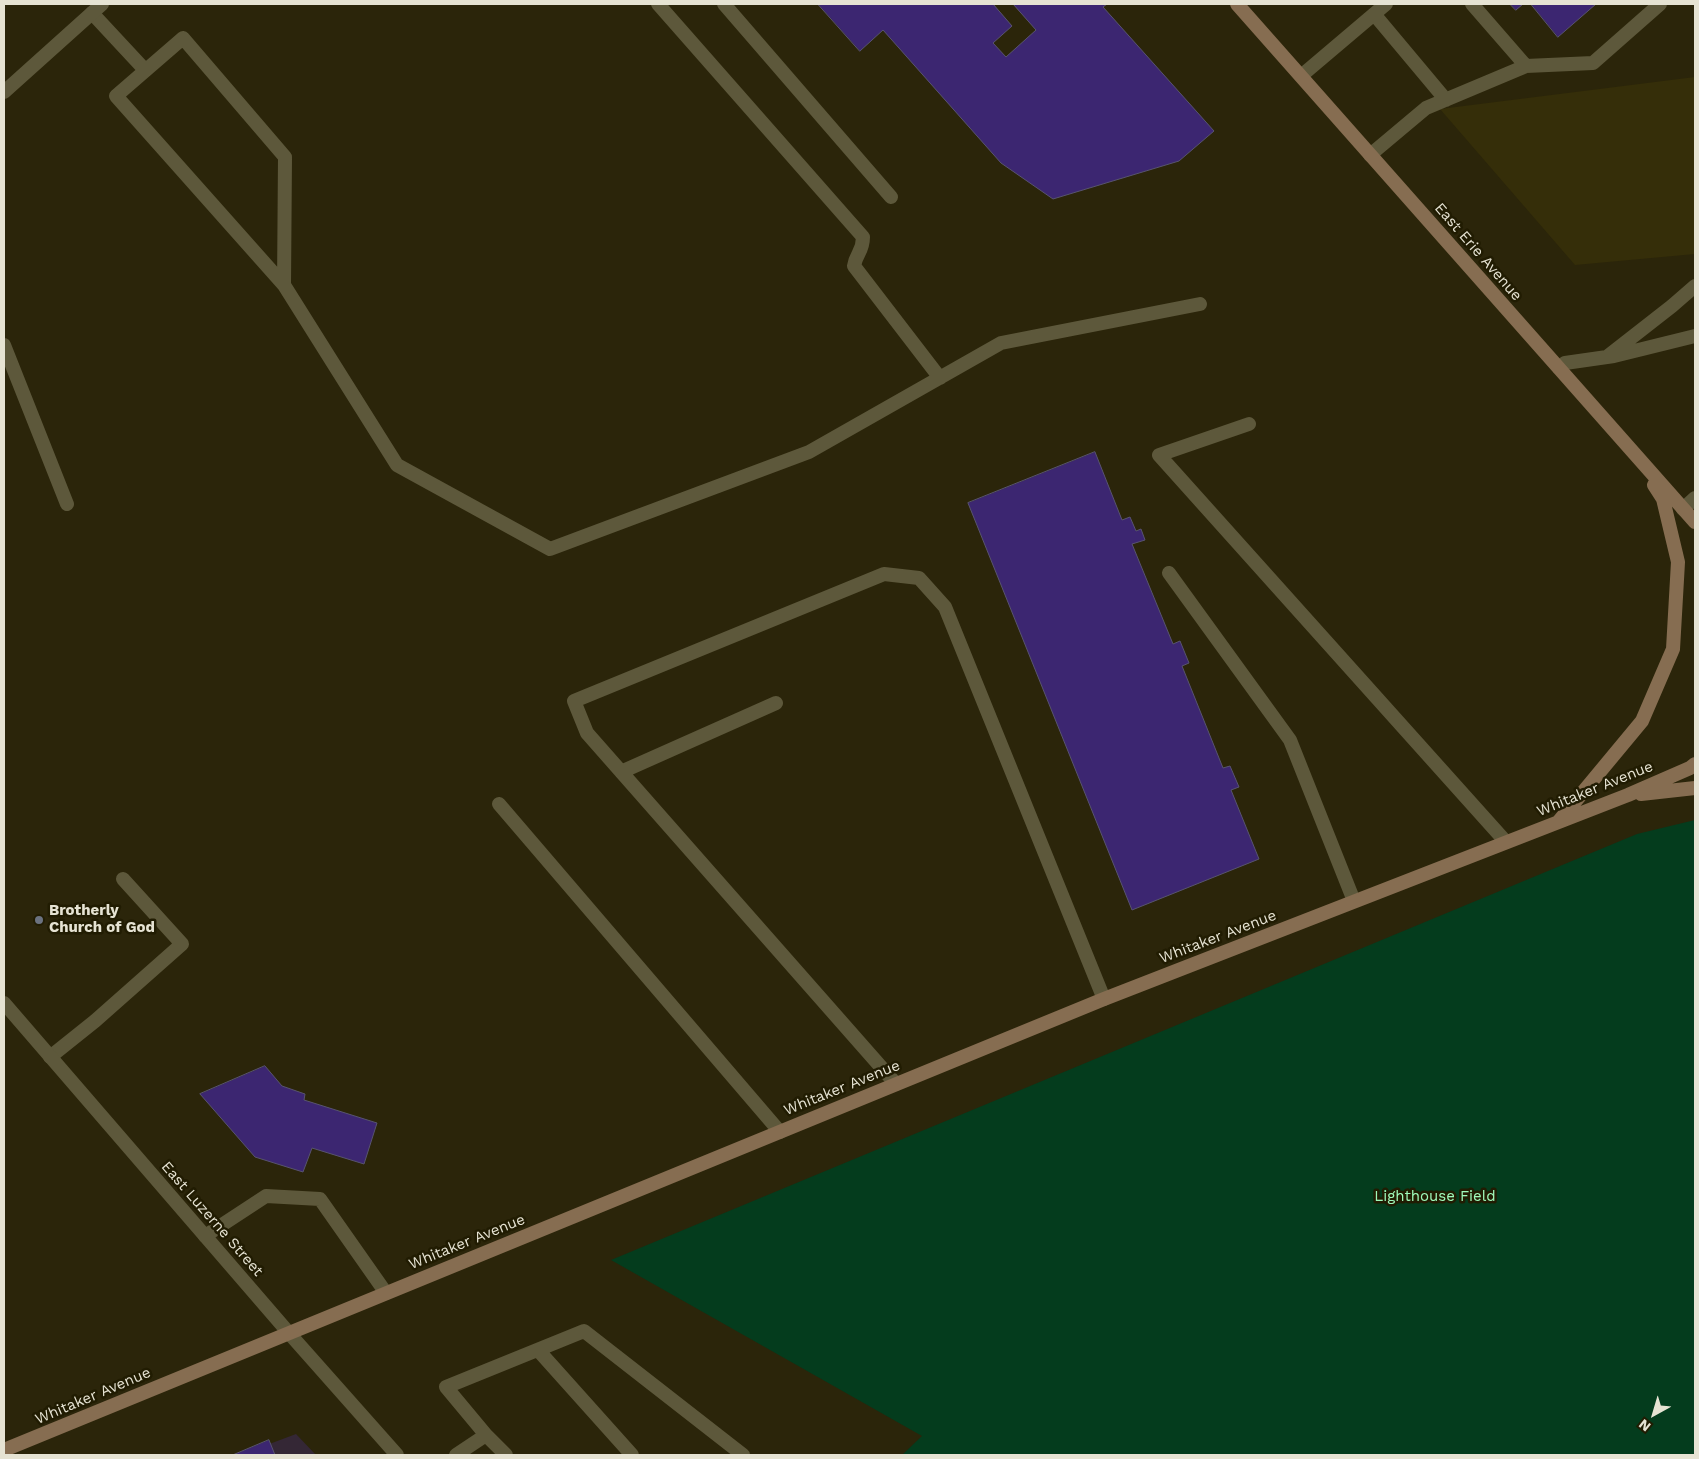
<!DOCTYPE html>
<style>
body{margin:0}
#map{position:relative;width:1699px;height:1459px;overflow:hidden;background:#2b250a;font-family:"Work Sans",sans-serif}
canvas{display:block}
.frame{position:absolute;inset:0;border:5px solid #e6e3d3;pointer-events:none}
.north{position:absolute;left:1629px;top:1389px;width:50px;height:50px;-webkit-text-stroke:4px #211c02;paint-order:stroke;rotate:219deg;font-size:14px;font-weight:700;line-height:20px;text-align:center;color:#e6e3d3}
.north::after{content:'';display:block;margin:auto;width:18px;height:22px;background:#e6e3d3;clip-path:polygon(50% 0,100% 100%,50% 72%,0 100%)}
</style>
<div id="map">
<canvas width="1699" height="1459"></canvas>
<div class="frame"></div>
<div class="north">N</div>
</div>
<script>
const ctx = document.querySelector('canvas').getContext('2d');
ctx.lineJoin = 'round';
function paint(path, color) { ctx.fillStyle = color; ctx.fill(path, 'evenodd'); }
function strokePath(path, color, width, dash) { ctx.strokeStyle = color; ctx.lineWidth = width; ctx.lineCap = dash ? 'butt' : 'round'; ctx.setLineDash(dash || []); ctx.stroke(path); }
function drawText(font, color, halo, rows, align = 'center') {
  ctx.font = font + ' "Work Sans",sans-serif'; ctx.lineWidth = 5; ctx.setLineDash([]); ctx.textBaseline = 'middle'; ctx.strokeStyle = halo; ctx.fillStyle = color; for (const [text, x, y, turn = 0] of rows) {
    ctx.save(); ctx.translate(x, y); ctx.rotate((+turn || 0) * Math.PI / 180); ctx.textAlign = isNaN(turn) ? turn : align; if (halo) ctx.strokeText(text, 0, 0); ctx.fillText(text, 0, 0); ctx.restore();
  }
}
const built = new Path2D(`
 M1695,77V254L1575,265L1440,109Z`);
const industrial = new Path2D(`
 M296,1434L316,1455H240Z`);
const green = new Path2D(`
 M1695,820V1455H902L922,1436L611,1260L1637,834Z`);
const building = new Path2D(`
 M818,4H993L1012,26L993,43L1006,57L1036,30L1013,4H1107L1103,7L1214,131L1179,161L1053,199L1001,163L883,30L860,51Z
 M1510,4H1523L1516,10Z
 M1531,4H1596L1558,37Z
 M1095,452L1122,520L1130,517L1136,531L1141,529L1145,540L1132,544L1173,644L1180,641L1189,663L1182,666L1223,768L1230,766L1239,787L1231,790L1259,859L1132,910L968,503Z
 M265,1066L282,1086L305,1094L304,1100L377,1123L364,1164L312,1148L303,1172L255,1157L200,1094Z
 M269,1440L275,1455H233Z`);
const service = new Path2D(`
 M658,4L863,237C863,252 856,253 854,266L940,378
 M724,4L891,197
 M92,13L145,70
 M1374,14L1446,100
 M1526,66L1593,63L1660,4
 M1301,76L1386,4
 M1370,155L1426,108L1526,66L1472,4
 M284,285L285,157L183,38L116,96L284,285L397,465L550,549L809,452L1001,343L1200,304
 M4,345L67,504
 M1608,356L1672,306L1695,286
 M1559,368L1565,363L1614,356L1695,336
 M1249,424L1159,455L1506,842
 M1683,509L1695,498
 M1169,573L1290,740L1354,901
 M621,772L776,703
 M499,804L780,1132
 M50,1057L95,1021L182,944L123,879
 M896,1084L587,733L574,701L884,574L919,578L945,607L1104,999
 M205,1236L266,1196L320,1199L386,1293
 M538,1350L632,1455
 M486,1435L506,1455
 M456,1455L486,1435L446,1387L584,1331L743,1455`);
const minor = new Path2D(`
 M4,92L102,4
 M4,1003L288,1332L397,1455`);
const secondary = new Path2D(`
 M1237,4L1695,522
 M1641,794L1695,788
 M1559,821L1642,721L1673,649L1678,562L1663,499L1654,485
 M4,1450L1104,999L1628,795L1690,768L1695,764`);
const markers = [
 [39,920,5,"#6b7280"]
];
const streetNames = [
 ["East Erie Avenue",1478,252,49],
 ["Whitaker Avenue",1595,789,-22],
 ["Whitaker Avenue",1218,937,-21],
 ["Whitaker Avenue",842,1088,-22],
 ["East Luzerne Street",212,1219,49],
 ["Whitaker Avenue",467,1242,-22],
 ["Whitaker Avenue",93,1396,-23]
];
const poiNames = [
 ["Brotherly",49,911],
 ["Church of God",49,928]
];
const parkNames = [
 ["Lighthouse Field",1435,1197]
];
paint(built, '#352e09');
paint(industrial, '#342735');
paint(green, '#043c1d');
paint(building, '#3c2671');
strokePath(building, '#58546f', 1);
strokePath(service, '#5d583b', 14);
strokePath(minor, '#5d583b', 14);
strokePath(secondary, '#866d51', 14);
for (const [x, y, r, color] of markers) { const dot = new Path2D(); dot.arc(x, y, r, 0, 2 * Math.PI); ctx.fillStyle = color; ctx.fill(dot); strokePath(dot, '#211c02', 2); }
drawText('15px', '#e6e3d3', '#211c02', streetNames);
drawText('bold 15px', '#e6e3d3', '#211c02', poiNames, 'left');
drawText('15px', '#9ffabb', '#211c02', parkNames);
</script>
